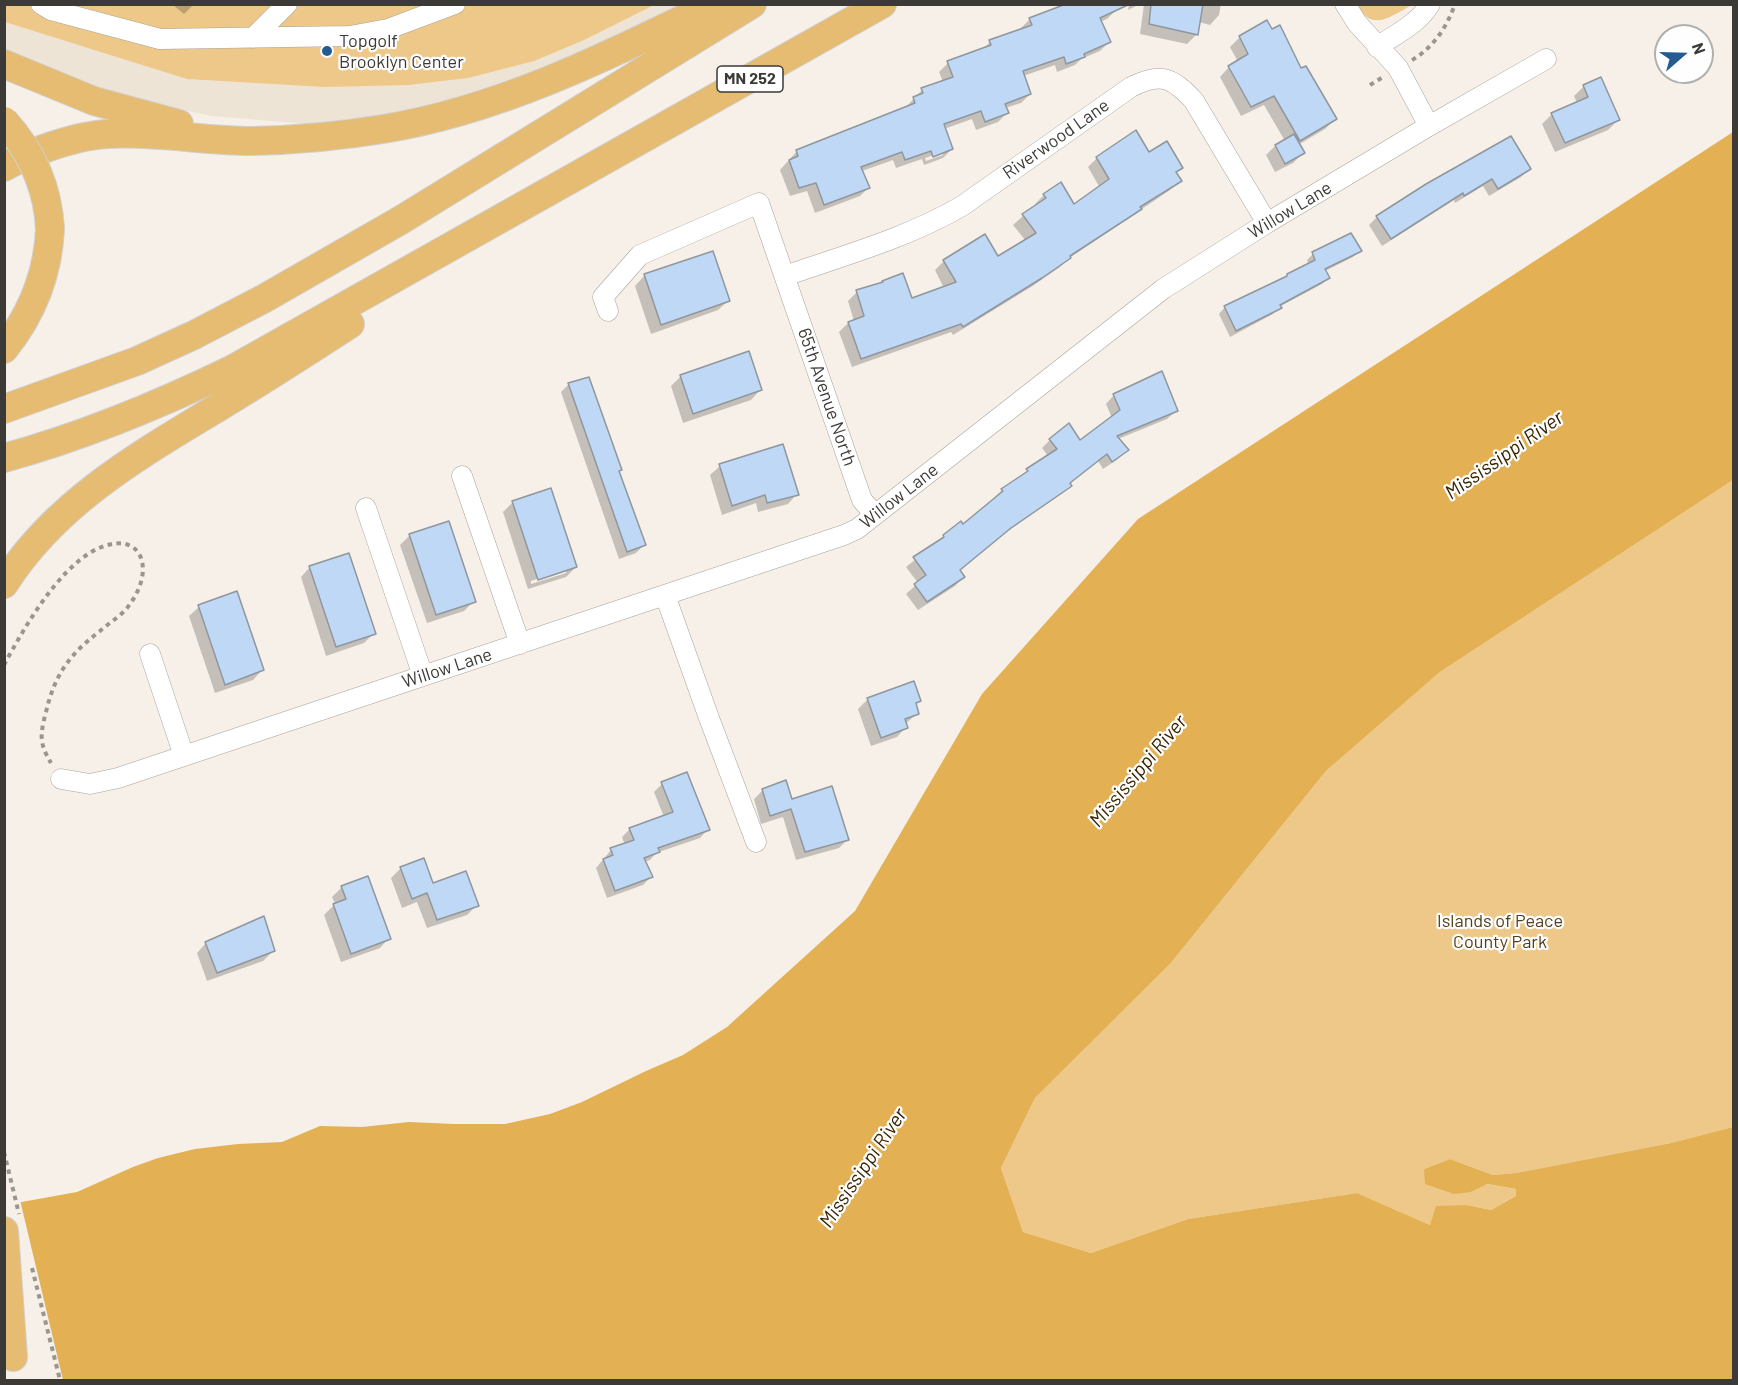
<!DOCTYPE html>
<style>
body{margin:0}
#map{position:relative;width:1738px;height:1385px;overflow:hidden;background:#f6f0e8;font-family:Barlow,sans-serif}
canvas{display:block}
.frame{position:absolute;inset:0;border:6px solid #3c3a37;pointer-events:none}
.north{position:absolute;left:1654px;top:24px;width:60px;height:60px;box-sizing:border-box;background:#fefefe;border:2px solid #b0b0ae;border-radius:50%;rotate:70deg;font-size:16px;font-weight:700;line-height:24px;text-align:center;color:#3c3a37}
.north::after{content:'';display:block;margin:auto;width:21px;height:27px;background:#245b93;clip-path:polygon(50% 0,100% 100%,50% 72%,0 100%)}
</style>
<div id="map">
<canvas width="1738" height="1385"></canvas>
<div class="frame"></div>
<div class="north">N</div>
</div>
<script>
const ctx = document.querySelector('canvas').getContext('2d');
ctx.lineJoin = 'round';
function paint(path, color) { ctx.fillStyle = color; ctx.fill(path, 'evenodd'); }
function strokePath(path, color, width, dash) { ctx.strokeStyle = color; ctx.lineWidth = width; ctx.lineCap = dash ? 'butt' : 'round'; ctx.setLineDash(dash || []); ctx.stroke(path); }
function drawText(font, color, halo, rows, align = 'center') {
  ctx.font = font + ' Barlow,sans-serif'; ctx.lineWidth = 4.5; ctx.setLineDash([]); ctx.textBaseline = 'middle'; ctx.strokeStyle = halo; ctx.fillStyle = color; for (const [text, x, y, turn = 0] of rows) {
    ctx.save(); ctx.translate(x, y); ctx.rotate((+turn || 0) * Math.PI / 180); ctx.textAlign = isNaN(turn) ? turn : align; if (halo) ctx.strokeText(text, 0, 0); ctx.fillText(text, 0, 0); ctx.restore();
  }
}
const built = new Path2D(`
 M4,5H679L594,48L456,101L397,113L319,125L212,116L133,100L38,69L5,52Z`);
const green = new Path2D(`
 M5,4L654,5L584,40L534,61L468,78L408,85L325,87L187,79L5,22Z
 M1357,5H1412C1391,16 1372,33 1357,5Z
 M1733,480V1127L1671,1143L1516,1173L1493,1175L1450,1159L1424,1169L1471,1192L1486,1184L1516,1189V1196L1491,1210L1467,1205L1430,1225L1357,1193L1188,1219L1091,1253L1023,1232L1001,1168L1035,1098L1170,964L1326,771L1440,672Z`);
const water = new Path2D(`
 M1733,132V480L1440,672L1326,771L1170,964L1035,1098L1001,1168L1023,1232L1091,1253L1188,1219L1357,1193L1430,1225L1436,1206L1467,1205L1491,1210L1516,1196V1189L1487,1184L1471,1192L1454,1194L1425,1184L1424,1169L1450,1159L1493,1175L1516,1173L1671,1143L1733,1127V1380H5V1205L77,1192L133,1167L158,1158L195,1149L238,1144L282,1142L320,1126L362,1127L409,1122L454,1124H505L550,1114L582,1102L646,1071L683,1055L727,1027L855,911L982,694L1138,519Z`);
const pier = new Path2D(`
 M20,1200L63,1380H4V1202Z`);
const shadow = new Path2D(`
 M172,4H194L184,14Z
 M1062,4L1116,10L1107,19L1100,22L1109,42L1100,51L1081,59L1075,65L1057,72L1055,65L1023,76L1030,94L1021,103L1005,108L1007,113L998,122L976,130L972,119L944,129L952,149L943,158L924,165L922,159L896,168L893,160L862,171L869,187L860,196L815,213L807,191L790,196L780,170L797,151L905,108L922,90L943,82L939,72L948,63L981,51L990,42L1022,30L1021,28L1030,19L1062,8ZM943,152V155L926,161L925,158Z
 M1129,4H1140L1128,10Z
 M1144,4H1221L1219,15L1210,25L1199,22L1197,34L1187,44L1140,34Z
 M1240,37L1301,70L1335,119L1325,129L1298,145L1303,153L1293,163L1275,172L1266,155L1275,146L1285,141L1264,105L1241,116L1220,77L1229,67L1238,62L1230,47Z
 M1600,79L1618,120L1608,130L1555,152L1542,124L1552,114L1577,103L1574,96L1584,86Z
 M1149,154L1182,168L1175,174L1180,181L1170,190L1068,259L1060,267L1031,287L953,335L951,332L852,367L839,332L848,323L854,321L848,301L857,292L911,300L944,288L935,270L944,261L998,258L1026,241L1013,225L1023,216L1037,207L1035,204L1044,195L1074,206L1100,188L1088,167L1097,158Z
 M1529,169L1521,177L1489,196L1483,186L1455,203L1454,200L1382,246L1369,225L1377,217L1427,185Z
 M1360,251L1353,257L1325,271L1328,278L1322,284L1279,307L1273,314L1230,337L1219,314L1225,307L1284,279L1309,265L1307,260L1313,254Z
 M712,252L728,301L718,310L651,334L635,286L644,276Z
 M681,376L760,390L751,400L683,423L671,386Z
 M569,384L618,472L644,545L636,553L619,559L561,392Z
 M1114,395L1176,411L1167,419L1118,439L1127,450L1118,459L1103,469L1098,461L1069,484L1070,486L1061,494L1001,536L959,571L963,577L955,586L918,610L906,594L918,583L906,567L944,537L963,526L995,500L994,498L1002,490L1048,456L1042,448L1050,440L1080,442L1112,418L1106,404Z
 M720,466L797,494L788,504L758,512L756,503L722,515L710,475Z
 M513,502L576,567L566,577L528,589L503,512ZM566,569V573L531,584V581Z
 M410,535L474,601L464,611L427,623L400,545Z
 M310,567L374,633L364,643L326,656L301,577Z
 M199,607L262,670L253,680L215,693L189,616Z
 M868,699L919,701L915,705L917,714L905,724L906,727L897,737L871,746L858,709Z
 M662,784L708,829L700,838L656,853L650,860L644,862L651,877L643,885L607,898L596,868L611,850L625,845L622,837L630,829L664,817L654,792Z
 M763,790L791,801L848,839L839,848L796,860L783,817L761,824L754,799Z
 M401,868L432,885L477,905L467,915L427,928L417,902L402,908L391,878Z
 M342,887L389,938L380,948L341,962L324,915L335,904L332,897Z
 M206,943L273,951L263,961L207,981L197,953Z`);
const building = new Path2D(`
 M1066,4H1130L1100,18L1111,42L1084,54L1085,57L1066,64L1064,57L1023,71L1031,94L1005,104L1009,113L985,122L981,111L944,124L953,149L933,157L931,151L905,160L902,152L861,167L870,188L824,205L816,183L799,188L789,160L798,156L796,150L915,103L913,97L923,93L921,88L953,77L947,61L991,45L989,40L1032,25L1029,18Z
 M1151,4H1203L1198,35L1149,24Z
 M1267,20L1272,29L1280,25L1301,68L1306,66L1337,119L1300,141L1274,96L1251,107L1228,66L1248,54L1239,36Z
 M1601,77L1620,120L1565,143L1551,113L1588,97L1583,85Z
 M1136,130L1149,152L1167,141L1183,168L1176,172L1182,181L1140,207L1142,209L1070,256L1071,258L1042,278L963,327L961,324L861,359L848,322L864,316L856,290L883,282L882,281L903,273L912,298L956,282L943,260L985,234L998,256L1036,233L1022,214L1046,198L1043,194L1061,182L1074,204L1109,179L1096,157Z
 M1294,134L1305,153L1285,164L1275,145Z
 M1511,136L1531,169L1498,189L1492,179L1464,196L1463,193L1391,239L1376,216L1426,184Z
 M1351,233L1362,251L1325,269L1330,278L1280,305L1282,308L1236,331L1224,306L1287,276V274L1315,260L1312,252Z
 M713,251L730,301L661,325L644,274Z
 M749,351L762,390L693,414L680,375Z
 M1162,371L1178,411L1117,436L1129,450L1112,462L1107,454L1070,483L1072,486L1011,528L960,570L965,577L927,602L914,584L926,575L913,557L944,537L943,535L961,521L963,524L1003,491L1001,489L1028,471L1026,469L1057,449L1049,439L1069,423L1080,440L1120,410L1113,394Z
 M589,377L622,470L619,471L646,545L627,552L568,383Z
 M783,444L799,495L767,503L765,495L732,506L719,464Z
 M551,488L577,567L538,580L512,501Z
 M449,521L476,602L436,615L409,534Z
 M349,553L376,634L336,647L309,566Z
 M237,591L264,670L225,685L198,605Z
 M914,681L921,701L916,703L919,714L905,719L908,728L881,738L867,698Z
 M687,772L710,830L658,848L660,852L644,858L653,877L615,891L603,859L613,855L610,848L634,840L629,828L673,812L661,782Z
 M786,780L792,799L832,786L849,840L805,852L791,809L770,816L762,789Z
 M424,858L433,883L466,871L479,906L437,920L427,893L412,899L400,867Z
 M368,876L391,939L351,954L333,904L346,899L341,886Z
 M264,916L275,951L217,973L205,942Z`);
const path = new Path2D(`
 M1412,60C1433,48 1447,27 1455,4
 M1370,85L1383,77
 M4,665C24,628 56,572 93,551C140,526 157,567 130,604C123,615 110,622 100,631C69,655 55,674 46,712C40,735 39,743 51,763
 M4,1152L19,1214
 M32,1268L60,1380`);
const minor = new Path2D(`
 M41,4L51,10L160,39L350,36L388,29L455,4
 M1345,4L1357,23L1398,68L1429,126
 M253,38L287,4
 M1377,47C1396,34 1418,24 1430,4
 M785,276C845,255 907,238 962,206L1131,87C1161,72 1172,77 1194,101L1267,223
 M608,311L603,297L640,255L759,203L862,500L875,515
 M462,476L520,644
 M366,508L423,676
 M665,595L709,718L756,842
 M150,654L184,756
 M61,779L90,784L118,778L844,535L857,529L1163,289L1267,223L1429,126L1546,59`);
const highway = new Path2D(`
 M4,64L94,101L179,124
 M4,167C17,159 31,154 46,148C66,141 86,135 107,134C155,131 204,141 252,141C295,140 341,136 383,129C500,110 608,56 714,4
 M4,349C32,314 48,274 50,229
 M4,409L137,361L194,335L265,298L401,220L752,4
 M4,458C84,436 159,405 233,369L882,4
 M4,584C56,502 141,454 222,405C265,379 307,352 350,324
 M4,1231L13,1357`);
const highwayBridge = new Path2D(`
 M4,121C32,152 48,188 50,229`);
const markers = [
 [327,51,6,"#245b93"]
];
const shields = [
 [750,79,66]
];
const shieldNames = [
 ["MN 252",750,79]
];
const poiNames = [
 ["Topgolf",339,41],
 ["Brooklyn Center",339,62]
];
const streetNames = [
 ["Riverwood Lane",1056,139,-35],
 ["Willow Lane",1290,210,-31],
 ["65th Avenue North",827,397,71],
 ["Willow Lane",899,496,-38],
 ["Willow Lane",447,668,-18]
];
const parkNames = [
 ["Islands of Peace",1500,921],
 ["County Park",1500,942]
];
const waterNames = [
 ["Mississippi River",1504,455,-35],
 ["Mississippi River",1138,771,-50],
 ["Mississippi River",863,1168,-56]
];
paint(built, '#eee4d5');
paint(green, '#eec888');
paint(water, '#e3b054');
paint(pier, '#f6f0e8');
paint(shadow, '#0003');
paint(building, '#bed8f6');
strokePath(building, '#90969d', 1.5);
strokePath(minor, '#a8a39b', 21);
strokePath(highway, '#d0d0cf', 30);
strokePath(path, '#99958f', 4, [4.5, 4.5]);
strokePath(minor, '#fff', 20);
strokePath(highway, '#e6bb72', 28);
strokePath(highwayBridge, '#d0d0cf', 30, []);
strokePath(highwayBridge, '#e6bb72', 28);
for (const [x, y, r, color] of markers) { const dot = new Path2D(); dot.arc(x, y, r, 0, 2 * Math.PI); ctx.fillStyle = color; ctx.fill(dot); strokePath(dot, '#fefefe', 2); }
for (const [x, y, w] of shields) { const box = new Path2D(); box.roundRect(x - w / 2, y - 13, w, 26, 4.5); ctx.fillStyle = '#fefefe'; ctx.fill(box); strokePath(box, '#3c3a37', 1.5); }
drawText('bold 16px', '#3c3a37', null, shieldNames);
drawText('18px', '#3c3a37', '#fefefe', poiNames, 'left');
drawText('18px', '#3c3a37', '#fefefe', streetNames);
drawText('18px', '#543f18', '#fefefe', parkNames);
drawText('italic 20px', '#392500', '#fefefe', waterNames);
</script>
